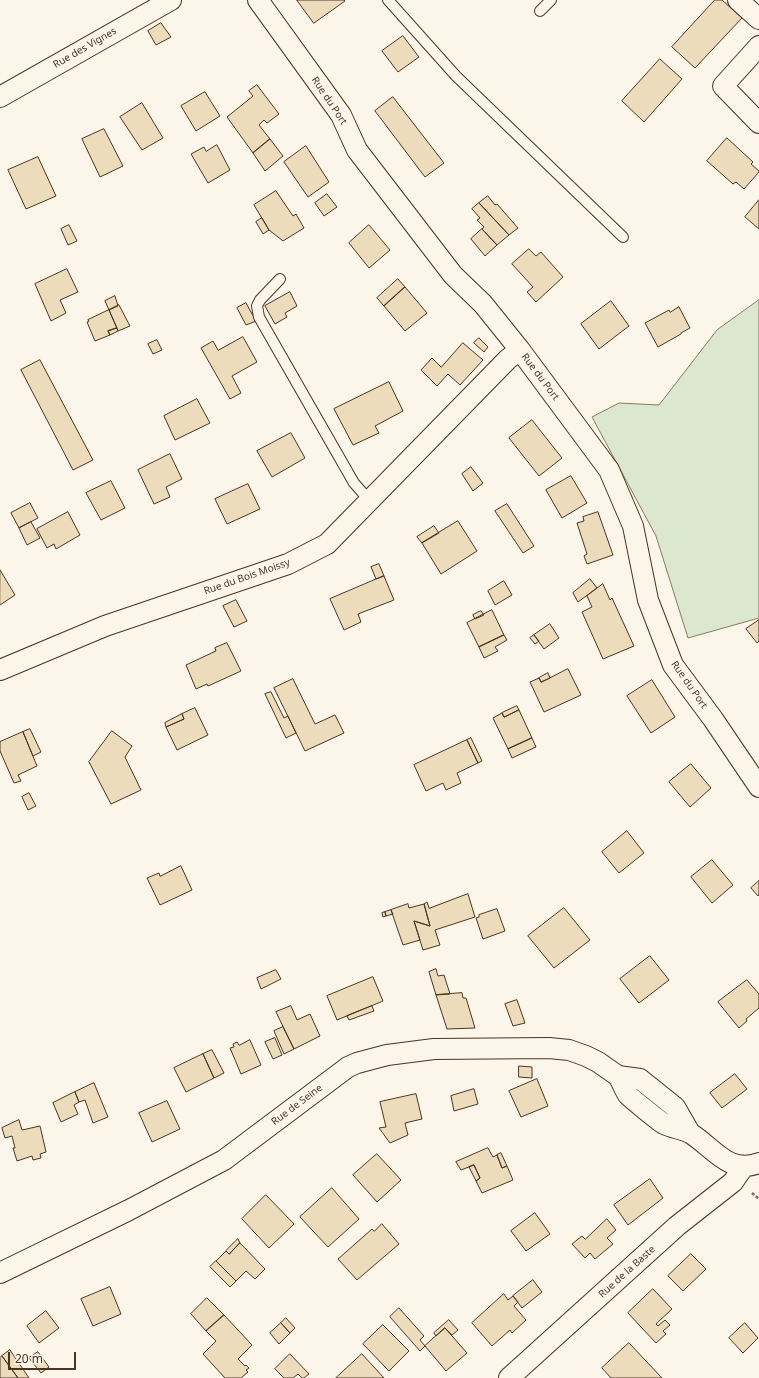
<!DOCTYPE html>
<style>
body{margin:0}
#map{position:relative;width:759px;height:1378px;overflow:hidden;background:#fbf6e9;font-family:"Noto Sans",sans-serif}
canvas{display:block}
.scale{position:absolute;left:8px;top:1352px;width:68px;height:18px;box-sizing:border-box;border:2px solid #4a3520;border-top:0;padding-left:5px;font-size:12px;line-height:14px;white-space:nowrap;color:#4a3520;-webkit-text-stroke:3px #fbf6e9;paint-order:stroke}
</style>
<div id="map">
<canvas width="759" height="1378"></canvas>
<div class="scale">20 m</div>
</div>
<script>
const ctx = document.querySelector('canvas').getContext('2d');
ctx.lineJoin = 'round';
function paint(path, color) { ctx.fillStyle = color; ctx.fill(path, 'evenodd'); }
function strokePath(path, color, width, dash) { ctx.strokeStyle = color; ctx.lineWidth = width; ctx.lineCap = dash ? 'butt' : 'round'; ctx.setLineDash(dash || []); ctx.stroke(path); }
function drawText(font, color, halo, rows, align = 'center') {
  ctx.font = font + ' "Noto Sans",sans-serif'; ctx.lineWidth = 3; ctx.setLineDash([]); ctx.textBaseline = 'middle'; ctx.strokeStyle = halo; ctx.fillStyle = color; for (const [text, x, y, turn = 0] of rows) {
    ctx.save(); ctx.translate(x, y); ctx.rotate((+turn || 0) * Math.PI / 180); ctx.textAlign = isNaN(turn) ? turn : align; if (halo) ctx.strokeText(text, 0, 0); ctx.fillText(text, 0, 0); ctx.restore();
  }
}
const green = new Path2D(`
 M759,300V618L688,638L656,536L592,417L619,403L659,405L717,330Z`);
const building = new Path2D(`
 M297,0H344L345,1L314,23Z
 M715,0H722L742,18L695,68L672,47Z
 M161,23L171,37L156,45L148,31Z
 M403,36L419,57L398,72L382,51Z
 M660,59L682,79L644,122L622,101Z
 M257,85L279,114L267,123L264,120L259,125L270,139L253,153L227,117L253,96L249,91Z
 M205,92L220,116L196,131L181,106Z
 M393,97L444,163L425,177L375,111Z
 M142,103L163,138L142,150L120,117Z
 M104,129L123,166L100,177L82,139Z
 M727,138L753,162L751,164L759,171V172L744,189L736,182L733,184L707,161Z
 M270,139L283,156L265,171L253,153Z
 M217,145L230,170L208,183L191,154L204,147L206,151Z
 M306,146L329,182L308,197L284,162Z
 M38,157L56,196L26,209L8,170Z
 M276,191L293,216L296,214L304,228L283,241L269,230L254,205Z
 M327,194L337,207L324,216L315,203Z
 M488,196L495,205L497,204L518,228L509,235L479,203Z
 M759,200V229L745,217Z
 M479,203L509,235L497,245L482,229L484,227L477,220L480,218L472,209Z
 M262,218L269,230L263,234L256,222Z
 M69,225L77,241L68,245L61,229Z
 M369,225L390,250L369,268L349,243Z
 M482,229L497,245L485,256L471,239Z
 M529,249L536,256L541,252L563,277L536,302L527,292L533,287L512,264Z
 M67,269L78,292L60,300L66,313L51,321L35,284Z
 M398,279L405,287L384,306L377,298Z
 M405,287L427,313L405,331L384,306Z
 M290,292L297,306L285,313L287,317L275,324L265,306Z
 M115,296L118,306L109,310L105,301Z
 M611,301L629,326L599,349L581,324Z
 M246,303L256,321L246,325L237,308Z
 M119,305L130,326L118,331L109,310Z
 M679,307L690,328L681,333V334L658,347L645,323L669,310L670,312Z
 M109,310L117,328L108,331L110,335L95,341L87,322L89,321L88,320Z
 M117,328L118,331L110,335L108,331Z
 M243,337L257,362L232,376L241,393L230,399L201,348L213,341L218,350Z
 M479,338L488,347L484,352L474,343Z
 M157,340L162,350L153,354L148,344Z
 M463,343L483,360L460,385L448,374L437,386L421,370L432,358L441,367Z
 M40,360L93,460L73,470L21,370Z
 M389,382L403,411L375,426L379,433L353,445L334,409Z
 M197,399L210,423L175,440L164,416Z
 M532,420L562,458L539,476L509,438Z
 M291,433L305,458L272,477L257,451Z
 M170,454L182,479L166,487L170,497L154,504L138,470Z
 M471,467L483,483L473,491L462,474Z
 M571,476L587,503L562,518L546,490Z
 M111,481L125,508L101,520L86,493Z
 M248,484L260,509L227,524L215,499Z
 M30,503L38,518L19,528L11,513Z
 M507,504L534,546L523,553L495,511Z
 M68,512L80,535L56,549L54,544L47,548L37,529Z
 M598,512L613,555L587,564L584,556L587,554L577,523L584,521L583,517Z
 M458,521L477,551L441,574L422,543Z
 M31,522L40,538L27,545L19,528Z
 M434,526L439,533L422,543L417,537Z
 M379,564L384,576L376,579L371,567Z
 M0,570L15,595L0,605Z
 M384,576L394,600L358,614L361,622L344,630L330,599Z
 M590,579L597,588L578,602L573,593Z
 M504,581L512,595L495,605L488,591Z
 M603,584L610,600L612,598L634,646L603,659L582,612L592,607L587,596Z
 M236,600L247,621L234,627L223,606Z
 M492,610L504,635L479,647L467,623Z
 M481,611L484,615L475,619L473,615Z
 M759,620V641L757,643L746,629Z
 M550,624L559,638L544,649L534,635Z
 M504,635L507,640L495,647L498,651L484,658L479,647Z
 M534,635L539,641L535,644L530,638Z
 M227,643L241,671L208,686L207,684L196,689L186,665L216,651L215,648Z
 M568,669L581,695L544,712L530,682L539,678L541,682Z
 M548,673L550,678L541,682L539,678Z
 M293,679L315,724L335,715L344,733L305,751L274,688Z
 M652,680L675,717L651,733L627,696Z
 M271,692L284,718L288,716L296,733L286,738L265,694Z
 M517,706L519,710L504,717L502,713Z
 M195,708L208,735L177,750L166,727L184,719L182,714Z
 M519,710L532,738L508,749L493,718L502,713L504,717Z
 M182,714L184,719L166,727L165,723Z
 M30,729L41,752L33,756L23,732Z
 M112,731L132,746L125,757L141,790L111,804L89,762Z
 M23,732L37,766L18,775L21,781L14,783L0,751V742Z
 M471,738L482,761L478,763L467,740Z
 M532,738L536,747L512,758L508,749Z
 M467,740L478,763L457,773L461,783L446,790L443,783L426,791L414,765Z
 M691,764L711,788L690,807L669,782Z
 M29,793L36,806L28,810L22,797Z
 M627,831L644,853L619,873L602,852Z
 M712,860L733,885L712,903L691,877Z
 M181,866L192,890L160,905L147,878L159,873L160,876Z
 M759,881V895L758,896L751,888Z
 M468,894L475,917L435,930L440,945L423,950L414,921L430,926L424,904L427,902L429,908Z
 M408,904L409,908L424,904L430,926L414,921L420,940L403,945L391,910Z
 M564,908L590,940L554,968L528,936Z
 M497,909L505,931L483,939L476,918L479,917V915Z
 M391,910L393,914L386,916L385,912Z
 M385,912L386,916L383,917L382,913Z
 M650,956L669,980L639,1003L620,979Z
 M436,969L438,976L444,975L450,994L436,995L429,972Z
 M276,970L281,979L261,989L257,978Z
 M373,977L383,1001L337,1020L327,996Z
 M747,980L759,994V1008L746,1019L747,1021L739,1028L718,1002Z
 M462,993L463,998H466L475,1028L447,1029L436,995Z
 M517,1000L525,1023L513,1026L505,1004Z
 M291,1006L297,1020L310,1014L320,1036L294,1049L276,1012Z
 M372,1006L374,1011L349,1020L347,1016Z
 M283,1027L294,1049L284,1054L274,1031Z
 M275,1038L282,1055L273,1059L265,1042Z
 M250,1040L261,1065L241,1074L230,1048L234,1047L233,1044L237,1042L239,1045Z
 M212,1050L224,1073L214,1078L203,1054Z
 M203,1054L214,1078L186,1092L174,1068Z
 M519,1066L532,1067V1078L519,1077Z
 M735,1074L747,1089L722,1108L710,1093Z
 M537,1079L548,1106L521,1117L509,1091Z
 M94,1083L108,1117L93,1123L85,1100L79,1102L75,1092Z
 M474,1089L478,1104L454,1111L451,1096Z
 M75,1092L79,1102L74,1105L78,1114L61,1122L53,1103Z
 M416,1094L422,1119L405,1123L408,1135L390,1143L379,1128L386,1127L380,1102Z
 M167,1101L180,1129L152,1142L139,1113Z
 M19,1120L22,1130L40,1126L46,1152L40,1154L41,1158L33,1160L32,1156L17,1161L13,1148H15L12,1136L5,1138L2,1128Z
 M488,1148L493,1157L497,1155L502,1168L507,1166L513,1180L482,1193L476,1181L480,1178L474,1165L461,1170L456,1162Z
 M501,1153L507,1166L502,1168L497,1155Z
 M377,1154L401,1180L377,1202L353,1175Z
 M474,1165L480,1178L476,1181L469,1167Z
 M650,1179L663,1198L628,1225L614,1205Z
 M332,1188L359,1219L328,1247L300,1217Z
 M266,1195L294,1224L269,1248L242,1219Z
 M535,1213L550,1234L526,1251L511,1231Z
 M607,1219L616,1230L607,1238L613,1244L595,1259L590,1253L585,1258L572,1244L582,1236L585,1239Z
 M382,1224L399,1244L357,1280L338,1259L372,1229L374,1231Z
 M238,1239L240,1243L229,1254L226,1251Z
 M240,1243L265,1269L255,1279L246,1271L236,1281L216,1261L226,1251L229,1254Z
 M691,1254L706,1269L683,1291L668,1276Z
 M216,1261L236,1281L230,1287L210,1267Z
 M533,1280L542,1292L522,1308L513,1296Z
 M110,1287L121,1314L93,1326L81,1299Z
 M653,1289L672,1309L656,1324L658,1326L665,1320L670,1325L663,1331L666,1334L656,1343L628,1313Z
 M504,1294L508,1300L513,1296L518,1302L514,1306L526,1320L512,1333L510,1330L492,1346L472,1323Z
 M207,1298L224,1315L206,1331L191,1314Z
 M399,1308L424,1336L420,1340L425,1346L420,1351L390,1317Z
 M46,1311L59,1328L39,1343L27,1326Z
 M224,1315L252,1345L238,1359L245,1366L246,1365L249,1368L246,1370L248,1372L241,1378H225L203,1354L216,1341L206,1331Z
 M286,1318L295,1328L290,1333L281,1323Z
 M449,1320L458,1330L452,1335L445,1328L436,1336L434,1333Z
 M281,1323L290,1333L279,1344L270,1333Z
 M745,1323L758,1338L743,1353L729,1338Z
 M383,1325L409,1351L389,1371L363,1344Z
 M445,1328L467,1353L446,1371L425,1346Z
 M629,1343L662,1378H611L602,1368Z
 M10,1350L29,1378H18L2,1356Z
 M38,1352L49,1367L41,1373L29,1358Z
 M290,1354L309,1374L304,1378H302L298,1374L293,1378H284L275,1369Z
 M362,1354L384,1378H336Z
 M2,1356L18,1378H0V1358Z`);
const path = new Path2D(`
 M752,1193L759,1199`);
const lane = new Path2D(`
 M388,0L456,76L623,237
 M540,11L551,0
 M280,279L260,300L257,306L259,317L354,483L369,500`);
const street = new Path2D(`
 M258,0L341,115L357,150L453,275L483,304L520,350L609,470L633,526L648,600L673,665L713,719L759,787
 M738,0L759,19
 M759,46L723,86L759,123
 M0,97L171,0
 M0,670L105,626L288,564L327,544L508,359L520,350
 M618,1076C622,1082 624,1089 628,1095C632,1099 659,1121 664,1124C672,1128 682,1129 690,1133C712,1146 728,1175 759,1163
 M0,1273L129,1210L224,1160L348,1067L357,1063L387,1055L434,1049L549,1048L569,1050L586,1056L598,1062L618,1076L640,1079L675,1107L690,1133
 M509,1378L677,1226L733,1182L744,1166`);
const streetNames = [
 ["Rue des Vignes",85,48,-30],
 ["Rue du Port",329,101,56],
 ["Rue du Port",540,377,53],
 ["Rue du Bois Moissy",247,577,-19],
 ["Rue du Port",689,685,55],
 ["Rue de Seine",297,1105,-37],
 ["Rue de la Baste",627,1272,-42]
];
paint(green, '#dce7d0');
strokePath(green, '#887966', 1);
paint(building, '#ecdcbc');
strokePath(building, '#4a3520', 1);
strokePath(lane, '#4a3520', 12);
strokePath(street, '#4a3520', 22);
strokePath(path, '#7f6f5c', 2.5, [3, 2]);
strokePath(lane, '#fbf6e9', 10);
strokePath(street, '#fbf6e9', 20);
drawText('10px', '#4a3520', '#fbf6e9', streetNames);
</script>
